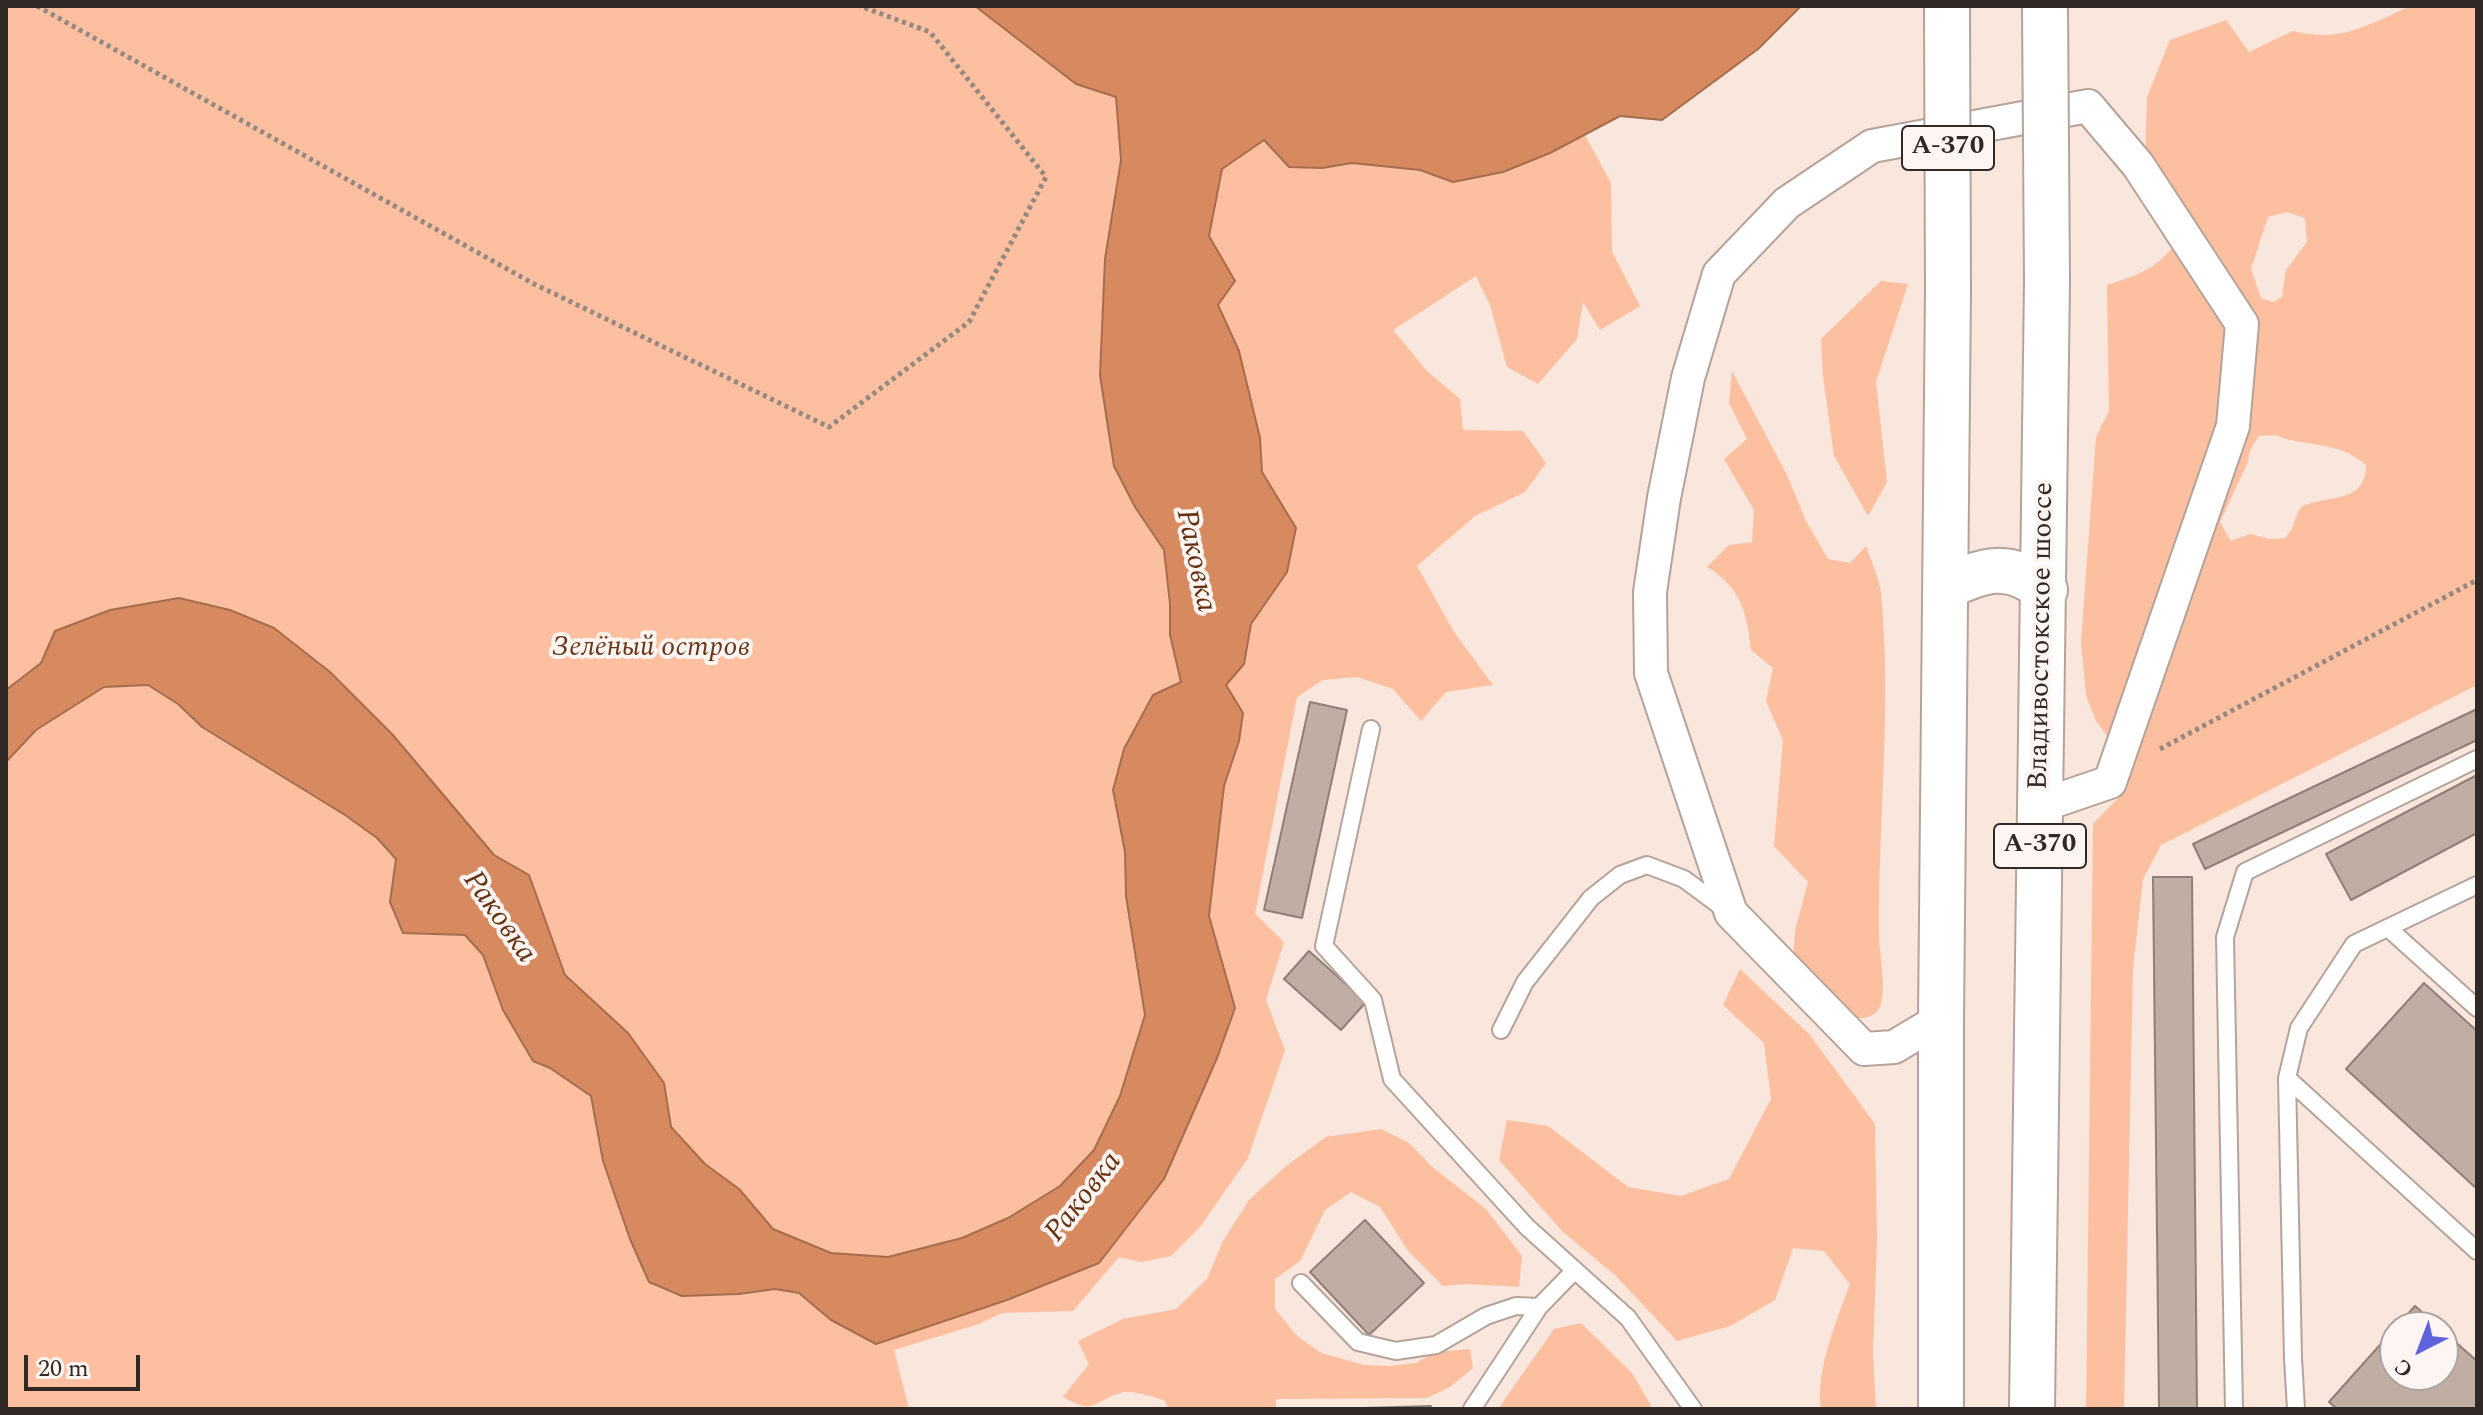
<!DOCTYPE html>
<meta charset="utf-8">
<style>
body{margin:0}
#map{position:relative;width:2483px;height:1415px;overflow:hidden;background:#f9e6dc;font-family:Spectral,serif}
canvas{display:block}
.frame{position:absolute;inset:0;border:8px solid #302925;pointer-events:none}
.north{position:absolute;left:2379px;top:1311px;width:80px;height:80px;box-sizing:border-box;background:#fdf5f2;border:2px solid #aba3a0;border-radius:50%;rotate:222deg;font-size:22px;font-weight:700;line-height:32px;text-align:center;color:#302925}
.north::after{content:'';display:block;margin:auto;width:28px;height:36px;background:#5e64dc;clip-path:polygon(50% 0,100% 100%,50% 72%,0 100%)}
.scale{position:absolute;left:24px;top:1355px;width:116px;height:36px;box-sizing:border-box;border:4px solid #302925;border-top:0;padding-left:10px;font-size:24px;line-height:28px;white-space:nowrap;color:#302925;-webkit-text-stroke:6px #fdf5f2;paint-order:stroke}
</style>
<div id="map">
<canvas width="2483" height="1415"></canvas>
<div class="frame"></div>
<div class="north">С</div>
<div class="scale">20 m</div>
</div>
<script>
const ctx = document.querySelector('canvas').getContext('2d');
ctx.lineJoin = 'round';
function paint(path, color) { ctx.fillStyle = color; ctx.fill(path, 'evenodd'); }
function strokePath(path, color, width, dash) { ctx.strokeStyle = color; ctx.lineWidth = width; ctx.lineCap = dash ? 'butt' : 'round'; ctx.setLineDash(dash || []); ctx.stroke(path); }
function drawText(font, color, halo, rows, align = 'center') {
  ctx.font = font + ' Spectral,serif'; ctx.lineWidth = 8; ctx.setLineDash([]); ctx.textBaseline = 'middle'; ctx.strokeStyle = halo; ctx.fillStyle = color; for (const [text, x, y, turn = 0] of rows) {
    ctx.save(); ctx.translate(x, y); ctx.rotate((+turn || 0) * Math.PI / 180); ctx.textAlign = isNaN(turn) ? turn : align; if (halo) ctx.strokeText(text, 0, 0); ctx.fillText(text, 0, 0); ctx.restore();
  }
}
const green = new Path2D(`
 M6,6H1570L1585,135L1611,183L1612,252L1640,306L1600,330L1583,302L1577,339L1538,384L1507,367L1490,305L1476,276L1393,330L1427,371L1460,399L1463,430L1523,431L1546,463L1525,492L1475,516L1417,566L1454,632L1493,685L1446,692L1421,721L1393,689L1357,677L1323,680L1297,697L1255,914L1284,942L1266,1000L1285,1050L1248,1158L1200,1227L1171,1256L1141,1262L1119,1257L1073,1311L1002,1313L979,1324L894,1350L909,1409H6Z
 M2410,6H2477V685L2161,845L2143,879L2133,968L2124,1409H2086L2093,824L2121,795L2130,765L2096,721L2086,695L2081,642L2096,437L2109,411L2107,285C2147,272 2160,267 2185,231L2145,165L2147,97L2170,40L2226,20L2249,52L2293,31C2340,43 2369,25 2410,6ZM2287,212L2305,218L2307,242L2286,270L2282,297L2273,302L2261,298L2251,269L2268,217ZM2275,435C2308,448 2338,440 2366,465C2366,505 2327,494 2301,507C2294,518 2295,529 2285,538L2270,539L2250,534L2231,541L2220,522L2247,464L2251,448L2259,436Z
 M1881,281L1908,284L1876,382L1887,482L1868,516L1834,456L1823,376L1821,339Z
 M1732,371L1787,475L1806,521L1828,559L1850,563L1866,546C1871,561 1879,577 1881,593C1892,707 1878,821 1879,935C1879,953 1888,993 1879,1008C1874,1018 1862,1019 1852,1018L1793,961L1795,931L1808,882L1774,846L1783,740L1766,701L1773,668L1751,650C1747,613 1741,587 1707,567L1729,545L1752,542L1754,510L1724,459L1747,439L1729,403Z
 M1740,969L1810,1035L1875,1124L1877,1239L1873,1354L1876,1409H1821C1815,1372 1837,1319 1850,1284L1824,1251L1793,1248L1775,1300L1730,1326L1677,1341L1615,1275L1563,1232L1499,1160L1507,1120L1548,1126L1628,1187L1681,1196L1729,1179L1771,1099L1764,1043L1723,1005Z
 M1381,1129L1409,1143L1431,1166L1486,1209L1522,1256L1519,1287L1466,1284L1443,1286L1408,1251L1380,1207L1351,1192L1325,1210L1300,1261L1275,1279V1309L1297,1336L1321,1353L1364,1365L1390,1366L1416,1363L1435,1352L1470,1349L1473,1368L1450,1387L1427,1398L1276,1399V1409H1169L1164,1400C1152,1397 1132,1389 1120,1393C1090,1403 1095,1415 1063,1397L1089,1364L1078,1341L1123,1319L1176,1309L1207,1279L1223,1241L1249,1200L1286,1166L1326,1137Z
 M1581,1323L1632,1373L1653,1409H1498L1554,1329Z`);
const water = new Path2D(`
 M975,6H1801L1758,49L1662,120L1620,116L1550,153L1503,172L1453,182L1420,170L1352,163L1322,168L1289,167L1264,140L1222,169L1209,236L1235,281L1218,305L1239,351L1260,438L1262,472L1296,528L1287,572L1251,624L1244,664L1226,685L1243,713L1239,741L1224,786L1209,916L1235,1008L1217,1058L1164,1179L1099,1263L1007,1300L876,1344L831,1320L799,1293L775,1289L739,1294L682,1296L649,1282L630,1239L603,1161L591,1096L550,1068L533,1061L503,1010L483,955L465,935L403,933L390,902L396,859L377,838L345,815L202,727L178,704L148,685L104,687L36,730L6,762V690L41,663L55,631L110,610L179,598L230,610L274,628L330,672L392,734L494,855L529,875L565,975L628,1033L664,1083L671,1127L705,1164L739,1189L773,1229L831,1253L888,1257L962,1238L1008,1218L1060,1186L1094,1150L1120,1096L1145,1015L1126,896L1125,852L1113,790L1124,749L1153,695L1181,682L1170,635V604L1164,550L1135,507L1114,466L1100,375L1105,259L1121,160L1116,97L1076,84Z`);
const building = new Path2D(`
 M1310,702L1347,710L1302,918L1264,910Z
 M2477,709V740L2205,869L2193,844Z
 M2477,775V833L2351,900L2326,854Z
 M2153,877H2192L2197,1409H2159Z
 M1309,951L1366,1002L1341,1030L1284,979Z
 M2424,983L2477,1031V1189L2346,1069Z
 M1365,1220L1424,1283L1369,1335L1310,1272Z
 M2415,1306L2439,1327H2396Z
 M2395,1328V1375H2443V1331L2477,1361V1409H2337L2329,1402Z
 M1431,1406V1409H1329Z`);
const path = new Path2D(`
 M37,6L534,284L829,427L969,322L1046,177L930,32L860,6
 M2160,749L2477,580`);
const lane = new Path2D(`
 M1371,729L1324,946L1373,1000L1392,1079L1527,1227L1628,1318L1693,1409
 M2388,928L2477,1008
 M1501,1030L1525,982L1591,898L1620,875L1647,865L1684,879L1723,908
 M2287,1078L2477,1251
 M1301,1283L1358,1342L1396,1351L1436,1345L1486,1316L1516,1306L1539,1307
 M1472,1409L1539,1307L1575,1270
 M2234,1409L2225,937L2245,872L2477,759
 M2296,1409L2293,1358L2287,1078L2299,1028L2354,944L2477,885`);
const street = new Path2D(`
 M1941,1019L1894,1047L1864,1049L1731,913L1651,673L1650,592L1664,498L1688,378L1719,274L1787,203L1872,146L2088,106L2138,165L2242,324L2233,426L2110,782L2040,806`);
const highway = new Path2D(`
 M1946,587C1984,569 2010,561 2045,590
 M1941,1409V1019L1948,290
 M2032,1409L2047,282`);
const highwayBridge = new Path2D(`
 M1947,6L1948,290
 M2045,6L2047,282`);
const shields = [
 [1948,148,92],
 [2040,846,92]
];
const shieldNames = [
 ["А-370",1948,148],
 ["А-370",2040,846]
];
const streetNames = [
 ["Владивостокское шоссе",2043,636,-89]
];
const parkNames = [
 ["Зелёный остров",651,650]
];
const waterNames = [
 ["Раковка",1194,561,78],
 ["Раковка",498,918,55],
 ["Раковка",1085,1198,-52]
];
paint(green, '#fcc0a1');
paint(water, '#d78a60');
strokePath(water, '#a56d4e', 2);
paint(building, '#c0aea4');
strokePath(building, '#907f77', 2);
strokePath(lane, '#b5a39a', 20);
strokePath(street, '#b5a39a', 36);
strokePath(highway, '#b5a39a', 48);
strokePath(path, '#958881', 5, [4, 4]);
strokePath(lane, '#fff', 16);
strokePath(street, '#fff', 32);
strokePath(highway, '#fff', 44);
strokePath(highwayBridge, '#b5a39a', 48, []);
strokePath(highwayBridge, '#fff', 44);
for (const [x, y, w] of shields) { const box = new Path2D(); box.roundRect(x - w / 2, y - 22, w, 44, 6); ctx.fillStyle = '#fdf5f2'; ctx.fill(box); strokePath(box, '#302925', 2); }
drawText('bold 26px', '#302925', null, shieldNames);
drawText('28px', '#302925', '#fdf5f2', streetNames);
drawText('italic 28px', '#6a3619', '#fdf5f2', parkNames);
drawText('italic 30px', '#643113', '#fdf5f2', waterNames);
</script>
